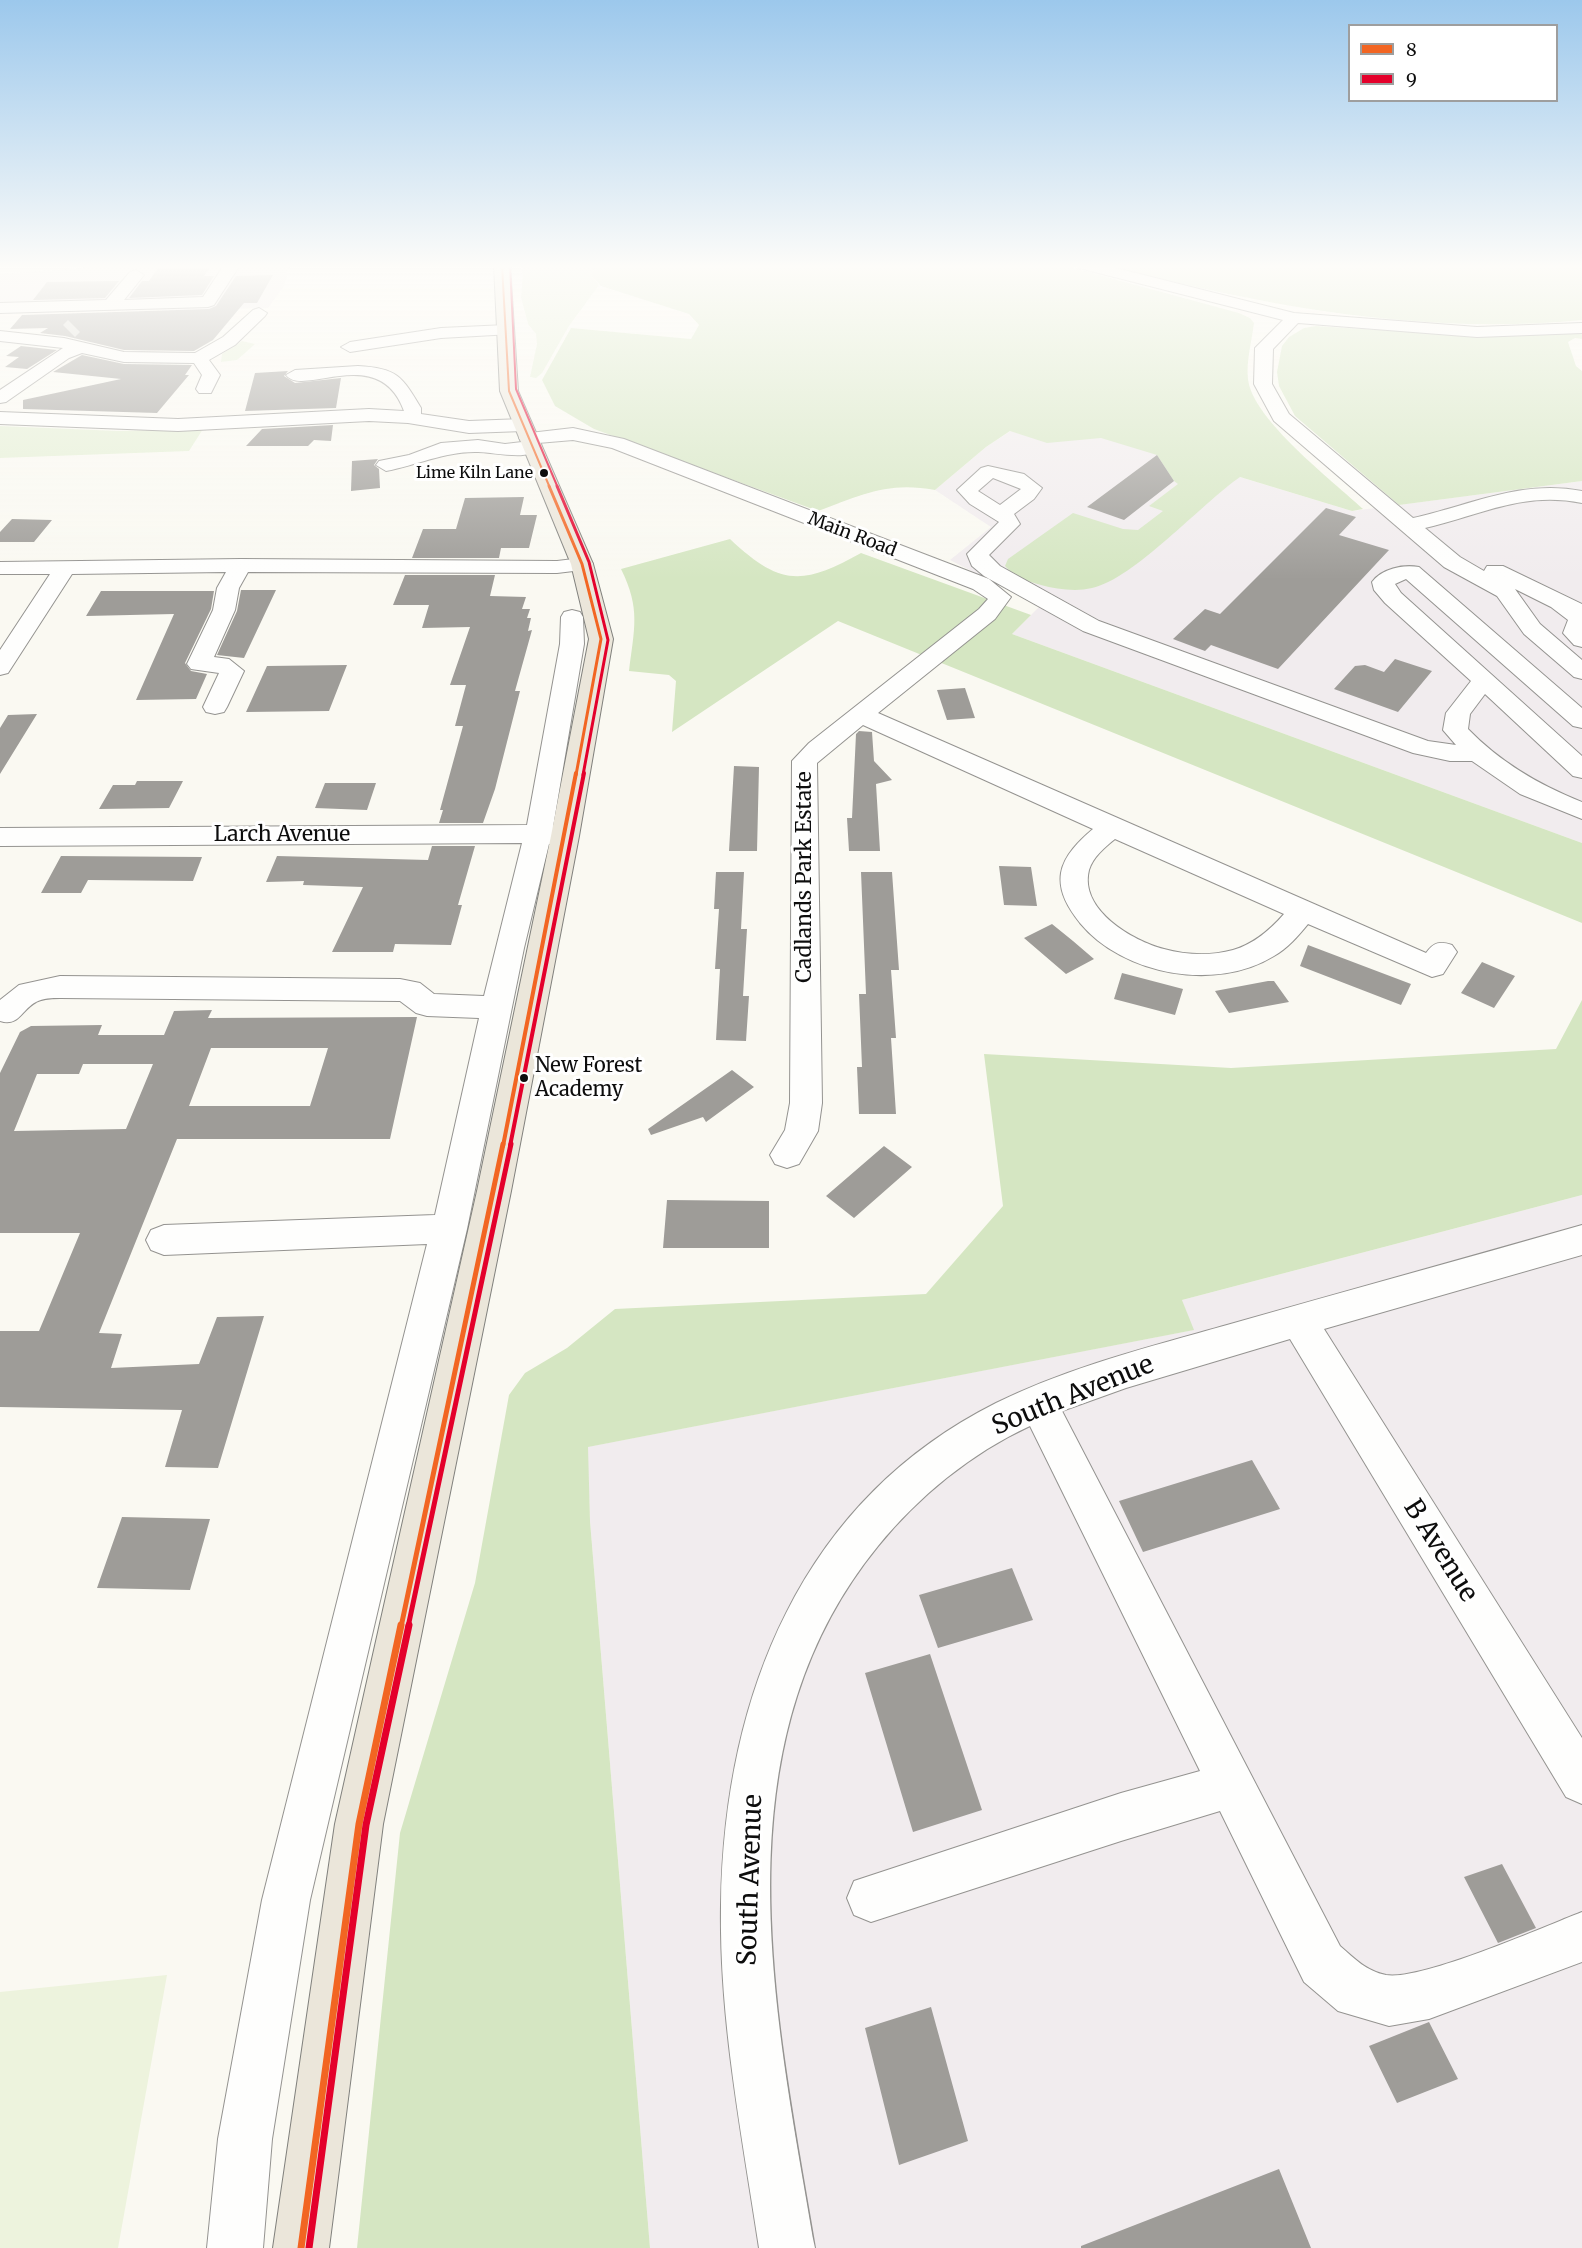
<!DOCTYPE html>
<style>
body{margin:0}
#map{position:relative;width:1582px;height:2248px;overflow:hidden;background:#faf9f2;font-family:Merriweather,serif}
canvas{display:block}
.legend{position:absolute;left:1348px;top:24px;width:210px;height:78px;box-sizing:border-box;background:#fff;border:2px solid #9e9e9e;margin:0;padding:8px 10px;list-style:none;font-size:18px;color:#0d0d0d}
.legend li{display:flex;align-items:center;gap:12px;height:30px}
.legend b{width:30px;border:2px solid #9e9e9e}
</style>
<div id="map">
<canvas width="1582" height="2248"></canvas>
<ul class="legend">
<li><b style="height:8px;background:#f26522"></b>8</li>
<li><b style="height:8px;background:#e4002b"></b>9</li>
</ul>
</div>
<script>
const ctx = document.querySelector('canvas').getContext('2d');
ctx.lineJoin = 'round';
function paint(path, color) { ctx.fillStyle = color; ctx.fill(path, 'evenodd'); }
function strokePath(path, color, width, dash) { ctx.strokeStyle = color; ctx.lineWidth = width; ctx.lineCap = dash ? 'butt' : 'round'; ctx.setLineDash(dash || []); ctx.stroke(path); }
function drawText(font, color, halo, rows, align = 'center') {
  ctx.font = font + ' Merriweather,serif'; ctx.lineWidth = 6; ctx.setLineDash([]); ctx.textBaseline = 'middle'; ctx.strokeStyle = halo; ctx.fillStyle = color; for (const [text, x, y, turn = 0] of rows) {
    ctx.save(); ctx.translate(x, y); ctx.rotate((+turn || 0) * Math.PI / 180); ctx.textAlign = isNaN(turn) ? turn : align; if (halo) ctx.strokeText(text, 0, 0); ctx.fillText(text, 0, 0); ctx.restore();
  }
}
const industrial = new Path2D(`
 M122,265H290L284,286L268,308L0,313V274Z
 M1035,415L1352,511L1582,481V843L1012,634L1040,606L950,560L991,527L935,490L986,447Z
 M1582,1195V2248H650L590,1521L587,1447L1193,1330L1182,1300Z`);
const green = new Path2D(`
 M520,265H596L591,275L599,285L569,326L542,373L536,378L530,377L537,344L536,334L528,324L521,297L523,272Z
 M242,341L255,344L237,360L221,362L222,354Z
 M0,426L118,431L203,429L189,451L0,458Z`);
const forest = new Path2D(`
 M596,265H1062L1239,313L1250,318L1254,323C1252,340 1246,361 1248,379C1252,419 1333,481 1363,509L1352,511L1240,477C1201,504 1134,579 1092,588C1076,592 1056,589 1041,585C1027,581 1014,577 1005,566L1008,559L1073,513L1123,529L1138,530L1163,511L1149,506L1178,484L1174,481L1157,455L1101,438L1047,443L1010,431L986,447L935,490C888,481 861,495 818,511L594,429L555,406L542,380L571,328L691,339L699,325L689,314L601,286L591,275Z
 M1105,265H1582V320C1420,336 1261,305 1105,265Z
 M1316,326L1492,337L1582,331V339L1575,338L1568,342L1576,366L1582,371V481L1399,505L1295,416L1279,386L1277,372L1282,346L1289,337L1304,328Z
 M730,539C780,586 802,586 861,553L1031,615L1012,634L1582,843V923L838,621L672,732L676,681L669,675L629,671C634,629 641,609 621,569Z
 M1582,1000V1195L1182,1300L1194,1330L588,1447L590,1521L650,2248H357L400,1833L475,1583L509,1395L525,1373L567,1348L615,1309L926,1294L1003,1206L984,1054L1231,1068L1556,1049Z`);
const pitch = new Path2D(`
 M167,1975L118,2248H0V1992Z`);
const building = new Path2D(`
 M158,268H210L204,276H214L202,295L129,298L142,281H149Z
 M273,275L257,303H244L213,340L194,351L124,350L65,336L40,333L48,328L10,329L22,315L209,309L216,306L236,276Z
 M119,281L105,298L33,300L47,282Z
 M21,346L57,350L27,369L5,367L19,357L6,356Z
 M82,355L124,364L192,365L185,375H189L157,413L23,409V400L121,379L53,372Z
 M288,371L284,376L295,383L341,378L336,408L245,411L255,373Z
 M333,425L331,441L314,440L308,446H246L262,429Z
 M1157,455L1174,481L1124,520L1087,507Z
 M378,459L374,465L379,469L380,488L351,491L352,461Z
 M524,497L520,515H537L529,548H501L499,558H412L423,529H456L465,498Z
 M1326,508L1356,517L1339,535L1389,550L1278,669L1211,645L1205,651L1173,639L1205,609L1220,614Z
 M12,519L52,520L34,542H0V532Z
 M405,575H495L490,596L526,597L522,609H530L527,618H531L528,631L532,630L515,691H520L495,789L483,823H439L443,810H440L463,726H455L466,685H450L470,627L422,628L429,605H393Z
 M241,590H276L244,658L217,655L237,611Z
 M101,591H214L211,609L185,663L191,671L207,674L196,699L136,700L174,614L86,616Z
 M1395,659L1432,671L1398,712L1334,689L1355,666L1365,665L1384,672Z
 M347,665L329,711L246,712L267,666Z
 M965,688L975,718L947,720L937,690Z
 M37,714L0,774V728L8,715Z
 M859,731L872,732L874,761L892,780L876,784L880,851H849L847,818H852L856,734Z
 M734,766L759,767L757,851H729Z
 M137,781H183L169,808L99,809L113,785H135Z
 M325,783H376L367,810L315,808Z
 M432,846H475L458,905H462L451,945L395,944L393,952H332L363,887L303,885L304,881L266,882L277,856L428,860Z
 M61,856L202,857L193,881L88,880L81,893H41Z
 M999,866L1031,867L1037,906L1004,905Z
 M716,872H744L741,929H747L743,996H749L746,1041L716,1040L720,969H715L719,909H714Z
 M861,872H892L899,970H891L896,1038H891L896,1114H859L857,1067H862L859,994H866Z
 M1052,924L1073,941L1094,959L1066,974L1024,938Z
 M1308,945L1411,984L1401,1005L1300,966Z
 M1482,962L1515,976L1494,1008L1461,993Z
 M1122,973L1183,989L1175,1015L1114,999Z
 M1268,981H1274L1289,1002L1229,1013L1215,991Z
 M212,1010L208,1018L417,1017L390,1139H177L99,1333L122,1334L111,1368L199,1364L217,1317L264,1316L218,1468L165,1467L182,1410L0,1407V1331H39L80,1233H0V1073L20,1032L31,1026L102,1025L98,1035H164L174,1011ZM211,1048H328L310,1106H189ZM83,1064H153L126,1129L14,1131L37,1074H79Z
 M732,1070L754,1087L706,1122L703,1117L651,1135L648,1129Z
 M884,1146L912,1167L854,1218L826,1196Z
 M667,1200L769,1201V1248H663Z
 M1252,1460L1280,1509L1143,1552L1119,1501Z
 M122,1517L210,1519L190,1590L97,1588Z
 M1012,1568L1033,1620L938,1648L919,1595Z
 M930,1654L982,1810L913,1832L865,1673Z
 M1502,1864L1536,1928L1498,1943L1464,1877Z
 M931,2007L968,2141L899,2165L865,2028Z
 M1429,2022L1458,2079L1397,2103L1369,2046Z
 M1279,2169L1311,2248H1081V2246Z`);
const minorTunnel = new Path2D(`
 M69,331L74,326`);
const minor = new Path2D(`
 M224,265H240L214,305L208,307L0,313V303L106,300L130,272L136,270L144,275L124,300L203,297Z
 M1076,265H1104L1294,313L1477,327L1582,323V333L1477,337L1298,323L1273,349L1272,384L1289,414L1413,518C1471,505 1522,479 1582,491V503C1523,491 1481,515 1425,528L1460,557L1484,571L1487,566H1503L1582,604V647L1574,645L1563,633L1568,620L1551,607L1515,589L1540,624L1582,660V679L1574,677L1524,634L1497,596L1444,567L1274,421L1254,384L1255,348L1283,320L1079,268Z
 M259,308L267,313L265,316L235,345L209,360L220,375L211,393H199L196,389L202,375L194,363L124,362L82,353L69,358L6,402L0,403V390L63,348L0,341V331L64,338L124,352L195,353L223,337L253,310Z
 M506,325L512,326L514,330L512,334L441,338L350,352L341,347L350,342L441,328Z
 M358,366C397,368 402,376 421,408V414L469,421L523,419L532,425L523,431L469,433L408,423L369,421L178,431L0,424V412L178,419L369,409L404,411C379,342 303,398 286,375L295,370Z
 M573,428L624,439L989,579L1011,597L995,619L878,713L1426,953C1434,942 1440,941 1452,945L1457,952L1443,974L1432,977L1308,924C1298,936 1288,948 1274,956C1216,992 1123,975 1080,923C1069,909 1058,892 1061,873C1064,855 1080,840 1093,829L863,725L817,763L822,1103L818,1131L799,1164L787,1168L775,1164L770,1155L785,1130L790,1103L792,761L809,743L979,609L988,599L973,589L612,448L573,440L538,443L542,447C531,462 493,452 478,452C446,451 417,465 386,471L376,465L379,461L409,455L441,443L478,440L505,444L522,442L519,438L521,434ZM1115,839L1284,914C1270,930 1254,944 1233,950C1211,956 1186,955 1164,949C1133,941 1079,910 1089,870C1093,857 1105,847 1115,839Z
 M988,466L1024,474L1042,488L1034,499L1014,514L1020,524L989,555L1000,566L1099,621L1428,741L1456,745L1443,730L1446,713L1471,681L1385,603L1374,590L1372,582C1381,569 1403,564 1419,567L1582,708V728L1573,726L1406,579L1395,584L1401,593L1582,756V778L1573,776L1485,694L1470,714L1468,729C1500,762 1539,785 1582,802V819L1520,794L1472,761H1450L1413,753L1083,631L984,576L972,566L967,554L999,522L970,504L957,490L981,468ZM993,478L1021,489L1000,505L978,491Z
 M582,558L590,559L593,564L590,569L557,573L248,572L239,588L235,610L214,657L229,659L244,671L227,707L224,712L215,714L206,712L203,707L219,673L191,669L187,664L213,610L217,588L226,572L72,574L8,673L0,675V650L50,574H0V562L241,559L557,561Z
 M572,610L580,612L583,617L584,644L553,827L569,830L573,836L569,842L549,844L524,948L467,1229L310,1900L272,2139L263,2248H207L218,2139L262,1900L427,1244L164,1255L151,1250L146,1240L151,1230L164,1225L435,1215L479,1018L427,1016L416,1013L400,1001L60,998C52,998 43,998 36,1002C21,1010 19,1027 0,1021V1000L19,985L60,976L400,979L420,983L434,994L484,996L522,843L0,846V828L527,825L560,644L561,617L564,612Z
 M1582,1225V1255L1324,1329L1582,1738V1804L1566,1797L1290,1339L1126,1388L1062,1411L1340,1946C1355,1959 1366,1971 1386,1975C1421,1981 1543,1927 1582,1912V1962L1429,2019L1389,2026L1338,2011L1304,1982L1220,1811L1121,1841L871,1922L854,1915L847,1898L854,1881L1121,1793L1200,1771L1030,1426C971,1453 918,1497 878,1546C714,1747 776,2016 815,2248H759C742,2135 719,2020 721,1905C724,1696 801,1501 996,1403C1069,1367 1149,1347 1227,1325C1345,1291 1464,1259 1582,1225Z`);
const major = new Path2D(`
 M494,265H510L518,391L593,564L613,639L579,836L511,1191L383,1824L329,2248H273L335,1824L477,1191L551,836L589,639L571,564L500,391Z`);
const bus1Far4 = new Path2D(`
 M502,265L509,391L550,488`);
const bus1Far3 = new Path2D(`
 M549,486L582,564L601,639L576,775`);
const bus1Far2 = new Path2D(`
 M503,1146L576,773`);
const bus1Far1 = new Path2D(`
 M401,1627L503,1144`);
const bus1 = new Path2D(`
 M301,2248L359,1824L401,1625`);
const bus2Far4 = new Path2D(`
 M510,265L516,389L558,488`);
const bus2Far3 = new Path2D(`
 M557,486L589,562L608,640L583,775`);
const bus2Far2 = new Path2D(`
 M510,1146L584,773`);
const bus2Far1 = new Path2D(`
 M408,1627L511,1144`);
const bus2 = new Path2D(`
 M309,2248L366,1825L409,1625`);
const markers = [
 [544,473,5,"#0d0d0d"],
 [524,1078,5,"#0d0d0d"]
];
const farBusnames = [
 ["Lime Kiln Lane",533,473]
];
const farStreetnames = [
 ["Main Road",852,535,21]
];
const busNames = [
 ["New Forest",535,1066],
 ["Academy",535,1090]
];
const streetNames = [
 ["Larch Avenue",282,835],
 ["Cadlands Park Estate",805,877,-90]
];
const nearStreetnames = [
 ["South Avenue",1073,1396,-22],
 ["B Avenue",1440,1551,58],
 ["South Avenue",751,1880,-88]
];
paint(industrial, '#f1ecee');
paint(green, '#e4efd4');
paint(forest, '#d5e6c2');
paint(pitch, '#edf3dd');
paint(building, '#9e9c98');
strokePath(minorTunnel, '#d6d6d0', 17, [17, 9]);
strokePath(minor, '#949390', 2);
strokePath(major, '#81817d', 2);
paint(minor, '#fefefd');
paint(major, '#ebe6da');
strokePath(bus1Far4, '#f26522', 2);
strokePath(bus1Far3, '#f26522', 3);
strokePath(bus1Far2, '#f26522', 4);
strokePath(bus1Far1, '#f26522', 5);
strokePath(bus1, '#f26522', 7);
strokePath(bus2Far4, '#e4002b', 2);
strokePath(bus2Far3, '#e4002b', 3);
strokePath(bus2Far2, '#e4002b', 4);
strokePath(bus2Far1, '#e4002b', 5);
strokePath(bus2, '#e4002b', 7);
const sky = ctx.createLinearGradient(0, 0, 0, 580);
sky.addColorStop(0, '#9cc8ec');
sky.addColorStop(0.46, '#fdfcf9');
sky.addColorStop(1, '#fdfcf900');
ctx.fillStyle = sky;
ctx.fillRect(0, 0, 1582, 580);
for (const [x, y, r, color] of markers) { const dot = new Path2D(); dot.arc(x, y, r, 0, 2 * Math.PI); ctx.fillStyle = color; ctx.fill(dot); strokePath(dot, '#fff', 2); }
drawText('16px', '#0d0d0d', '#fff', farBusnames, 'right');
drawText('18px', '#0d0d0d', '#fff', farStreetnames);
drawText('20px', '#0d0d0d', '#fff', busNames, 'left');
drawText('21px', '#0d0d0d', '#fff', streetNames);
drawText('26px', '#0d0d0d', '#fff', nearStreetnames);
</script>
